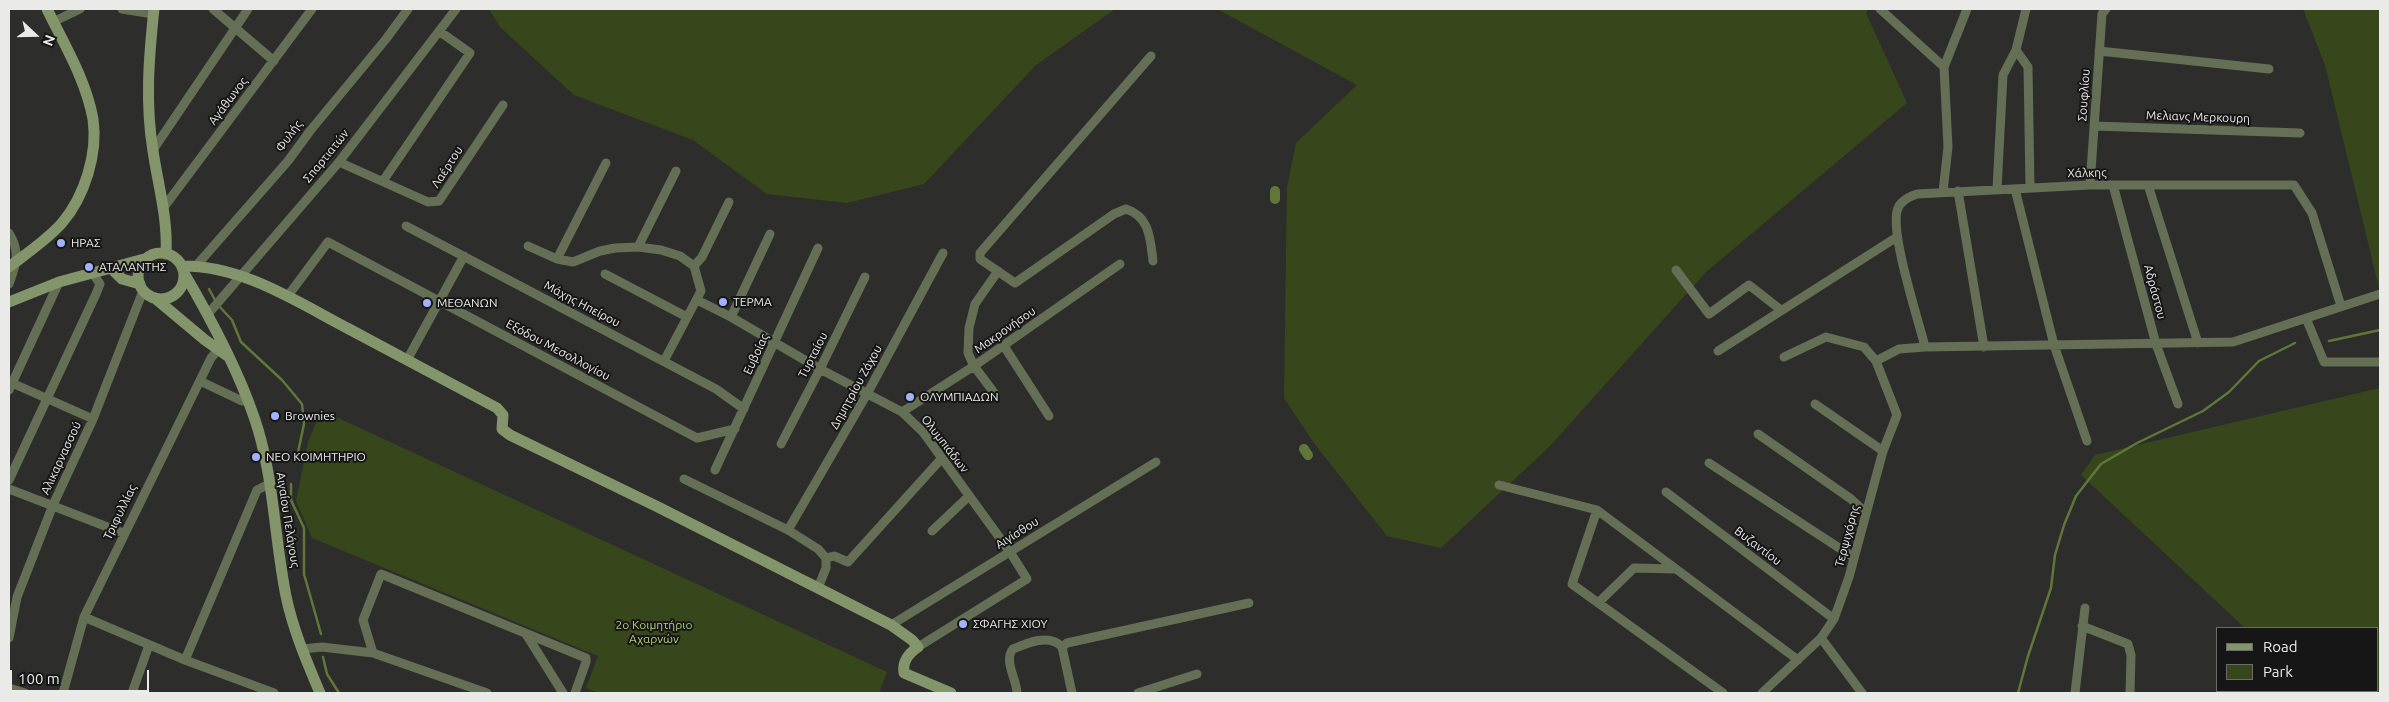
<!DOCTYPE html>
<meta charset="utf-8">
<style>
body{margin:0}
#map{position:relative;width:2389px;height:702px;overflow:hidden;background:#2d2e2b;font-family:Ubuntu,sans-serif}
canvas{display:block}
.frame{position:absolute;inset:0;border:10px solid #eaebe9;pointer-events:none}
.legend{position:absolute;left:2216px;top:627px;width:162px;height:65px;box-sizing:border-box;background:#151615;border:1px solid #6a6b6a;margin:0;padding:6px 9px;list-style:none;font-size:15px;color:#eaebe9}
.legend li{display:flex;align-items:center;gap:10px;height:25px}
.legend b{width:25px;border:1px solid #6a6b6a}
.north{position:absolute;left:10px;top:10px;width:50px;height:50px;-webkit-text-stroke:4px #151615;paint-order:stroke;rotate:111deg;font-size:14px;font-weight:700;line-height:20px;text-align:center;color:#eaebe9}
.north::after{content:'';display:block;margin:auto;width:18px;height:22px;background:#eaebe9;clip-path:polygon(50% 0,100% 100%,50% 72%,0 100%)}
.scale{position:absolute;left:10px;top:670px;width:139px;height:22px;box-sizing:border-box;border:2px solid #eaebe9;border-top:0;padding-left:6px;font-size:15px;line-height:18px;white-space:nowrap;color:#eaebe9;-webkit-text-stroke:4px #151615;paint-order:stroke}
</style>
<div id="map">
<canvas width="2389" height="702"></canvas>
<div class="frame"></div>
<ul class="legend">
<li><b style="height:6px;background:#84946b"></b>Road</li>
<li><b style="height:14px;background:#38471b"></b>Park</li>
</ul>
<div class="north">N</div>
<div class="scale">100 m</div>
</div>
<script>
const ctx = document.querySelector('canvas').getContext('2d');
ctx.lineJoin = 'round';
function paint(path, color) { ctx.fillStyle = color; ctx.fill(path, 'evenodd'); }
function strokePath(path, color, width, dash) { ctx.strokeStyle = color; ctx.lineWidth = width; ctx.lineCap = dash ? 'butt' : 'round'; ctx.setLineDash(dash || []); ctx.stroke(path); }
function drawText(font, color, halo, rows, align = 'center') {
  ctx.font = font + ' Ubuntu,sans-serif'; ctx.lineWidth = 4; ctx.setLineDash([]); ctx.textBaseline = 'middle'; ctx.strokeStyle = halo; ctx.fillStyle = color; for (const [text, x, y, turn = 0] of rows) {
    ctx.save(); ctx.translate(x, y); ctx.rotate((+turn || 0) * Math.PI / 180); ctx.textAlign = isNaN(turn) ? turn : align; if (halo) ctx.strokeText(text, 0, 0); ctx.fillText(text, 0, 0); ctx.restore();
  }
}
const green = new Path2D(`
 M489,9H1115L1036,65L924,184L847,203L767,194L693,140L574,95L500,27Z
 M1207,9H1869L1866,13L1907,103L1706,272L1549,447L1441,548L1387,536L1314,443L1284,398L1287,187L1296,143L1357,85L1219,10Z
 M2303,9H2380V292L2325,65Z
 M2380,388V693H2314L2312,691H2378V628H2245L2081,475L2095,455Z
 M321,410L887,672L879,693H600L586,688L598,656L312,538L296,501L308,442Z`);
const stream = new Path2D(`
 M209,289L215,300
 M218,305L232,320L241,342L282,380L302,404L304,424L296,462
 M2329,341L2380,330
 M291,484V500L304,528V574L321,634
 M323,657L327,674L339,693
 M2018,693L2028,656L2051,588L2055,555L2064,525L2076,496L2101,464L2137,443L2203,411L2229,392L2259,361L2295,343`);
const canal = new Path2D(`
 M1275,199V191
 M1304,449L1308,455`);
const street = new Path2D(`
 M122,9L153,14
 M213,9L274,61
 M1880,9L1944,67
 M53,22L80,9
 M2016,50L2028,67L2030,188
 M2099,51L2269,69
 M1151,56L980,253V259L1015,283L1114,214L1126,209C1150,217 1150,238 1153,261
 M2094,126L2300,133
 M153,150L248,9
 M339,162L428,202L439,201L503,105
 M383,181L470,53L439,31
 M2090,185L2102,14L2106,9
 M2113,185L2156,344L2178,404
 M2148,185L2198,343
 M1997,189L2003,75L2016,50L2026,9
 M2015,189L2054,345L2087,441
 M1958,191L1984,347
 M1943,192L1948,147L1944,67L1967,9
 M164,207L312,9
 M406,226L716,389L744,409
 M9,233C21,253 16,264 9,284
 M528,246L557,259L573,262L600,251L615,248L638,247L661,250L680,256L694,266L701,291L664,361
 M638,247L676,171
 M557,259L606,163
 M196,266L288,161L310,131L386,39L408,9
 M694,266L702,257L729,202
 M1676,270L1709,314L1749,285L1781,310
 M605,274L687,317
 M287,297L328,242L697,438L735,429
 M697,300L731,317L820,369L902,412L923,432L1010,552L1027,579L918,647
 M208,314L339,162L456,9
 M731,317L770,234
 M2306,318L2324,362H2378
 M1004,346L1049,416
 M1925,347C1918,318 1891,237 1897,211C1899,202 1908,197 1917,194L2090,185H2294L2312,213L2341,306
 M1718,351L1897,237
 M407,360L464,256
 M1876,361L1899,349L1925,347L2233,342L2380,294
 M200,381L242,401L247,399
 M12,383L93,419
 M9,390L59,282
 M995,394L974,366L968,353L969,328L975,304L998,271
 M1815,404L1883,451
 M902,412L974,366L1120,264
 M1758,434L1851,499L1865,512
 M781,444L820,369L865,277
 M1709,463L1853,557
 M715,470L818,248
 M684,479L788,530L818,549L826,558V568L818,588
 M9,480L96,294L100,284L92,272
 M1499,485L1597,510L1798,660
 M9,489L123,533
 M1666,492L1834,619
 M1597,510L1572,584L1723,693
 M788,530L867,394L943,253
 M932,531L969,496
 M826,558L834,556L848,562L942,458
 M1598,603L1634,568L1675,569
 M84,617L185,660L274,693
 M891,625L1156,462
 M2082,626L2128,644L2131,655L2130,693
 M526,634L563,693
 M9,638L17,597L53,505L93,419L143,291
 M1821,638L1862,693
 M303,649L322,647L373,653
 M185,660L257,490L269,484
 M9,688L25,693
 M63,693L84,617L211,358L218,350
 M132,693L149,645
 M487,693L373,653L363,620L381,574L586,658V662L575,693
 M1017,693C1017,680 1003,660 1013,649C1027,643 1050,633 1062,647
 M1072,693L1062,647L1067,643L1249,603
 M1138,693L1197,674
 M1762,693L1821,638L1834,619L1849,577L1883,451L1897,415L1876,361L1864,347L1826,337L1784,357
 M2075,693L2085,608`);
const secondary = new Path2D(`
 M154,9C149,56 145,103 153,151C158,185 168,218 166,254
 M138 276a23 23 0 1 1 46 0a23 23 0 1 1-46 0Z
 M182,266C242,265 297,302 349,329C398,355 448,382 497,408L503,415L502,429L510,435L658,507L891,625L912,640L918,647C909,653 902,662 904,673L951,693
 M9,267C26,254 48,239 62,223C85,196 98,153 93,119C86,80 64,44 47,9
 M110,267L122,279L140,284
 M184,273C211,319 237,367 254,417C274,474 274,537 286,596C293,630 307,662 320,693
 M156,299L205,340L229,357
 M9,302L59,282L144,259`);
const markers = [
 [61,243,5,"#a3b2fc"],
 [89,267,5,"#a3b2fc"],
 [723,302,5,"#a3b2fc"],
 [427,303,5,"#a3b2fc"],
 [910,397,5,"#a3b2fc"],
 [275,416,5,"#a3b2fc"],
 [256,457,5,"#a3b2fc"],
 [963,624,5,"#a3b2fc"]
];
const streetNames = [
 ["Σουφλίου",2084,95,-86],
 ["Αγάθωνος",228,101,-53],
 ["Μελιανς Μερκουρη",2198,117,2],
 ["Φυλής",289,136,-54],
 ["Σπαρτιατών",326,156,-51],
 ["Λαέρτου",447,167,-57],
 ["Χάλκης",2087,173,-1],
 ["Αδράστου",2155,292,75],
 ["Μάχης Ηπείρου",582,304,28],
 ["Μακρονήσου",1005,330,-35],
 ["Εξόδου Μεσολλογίου",558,350,28],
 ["Ευβοίας",756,354,-65],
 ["Τυρταίου",813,355,-63],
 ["Δημητρίου Ζάχου",856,387,-61],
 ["Ολυμπιάδων",945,444,52],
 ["Αλικαρνασσού",61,458,-65],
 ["Τριφυλλίας",120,512,-64],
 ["Αιγαίου Πελάγους",288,520,81],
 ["Αιγίσθου",1017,533,-32],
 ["Τερψιχόρης",1847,536,-75],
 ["Βυζαντίου",1758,546,37]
];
const poiNames = [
 ["ΗΡΑΣ",71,243],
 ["ΑΤΑΛΑΝΤΗΣ",99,267],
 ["ΤΕΡΜΑ",733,302],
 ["ΜΕΘΑΝΩΝ",437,303],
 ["ΟΛΥΜΠΙΑΔΩΝ",920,397],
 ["Brownies",285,416],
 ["ΝΕΟ ΚΟΙΜΗΤΗΡΙΟ",266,457],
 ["ΣΦΑΓΗΣ ΧΙΟΥ",973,624]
];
const parkNames = [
 ["2ο Κοιμητήριο",654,625],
 ["Αχαρνών",654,639]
];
paint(green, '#38471b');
strokePath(stream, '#617739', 2.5);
strokePath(canal, '#617739', 10);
strokePath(street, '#656f55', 9);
strokePath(secondary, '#84946b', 11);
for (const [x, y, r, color] of markers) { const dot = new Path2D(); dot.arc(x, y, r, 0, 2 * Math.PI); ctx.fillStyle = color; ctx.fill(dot); strokePath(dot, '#151615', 2); }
drawText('12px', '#eaebe9', '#151615', streetNames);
drawText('12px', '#eaebe9', '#151615', poiNames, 'left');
drawText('12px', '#b1d178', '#151615', parkNames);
</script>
